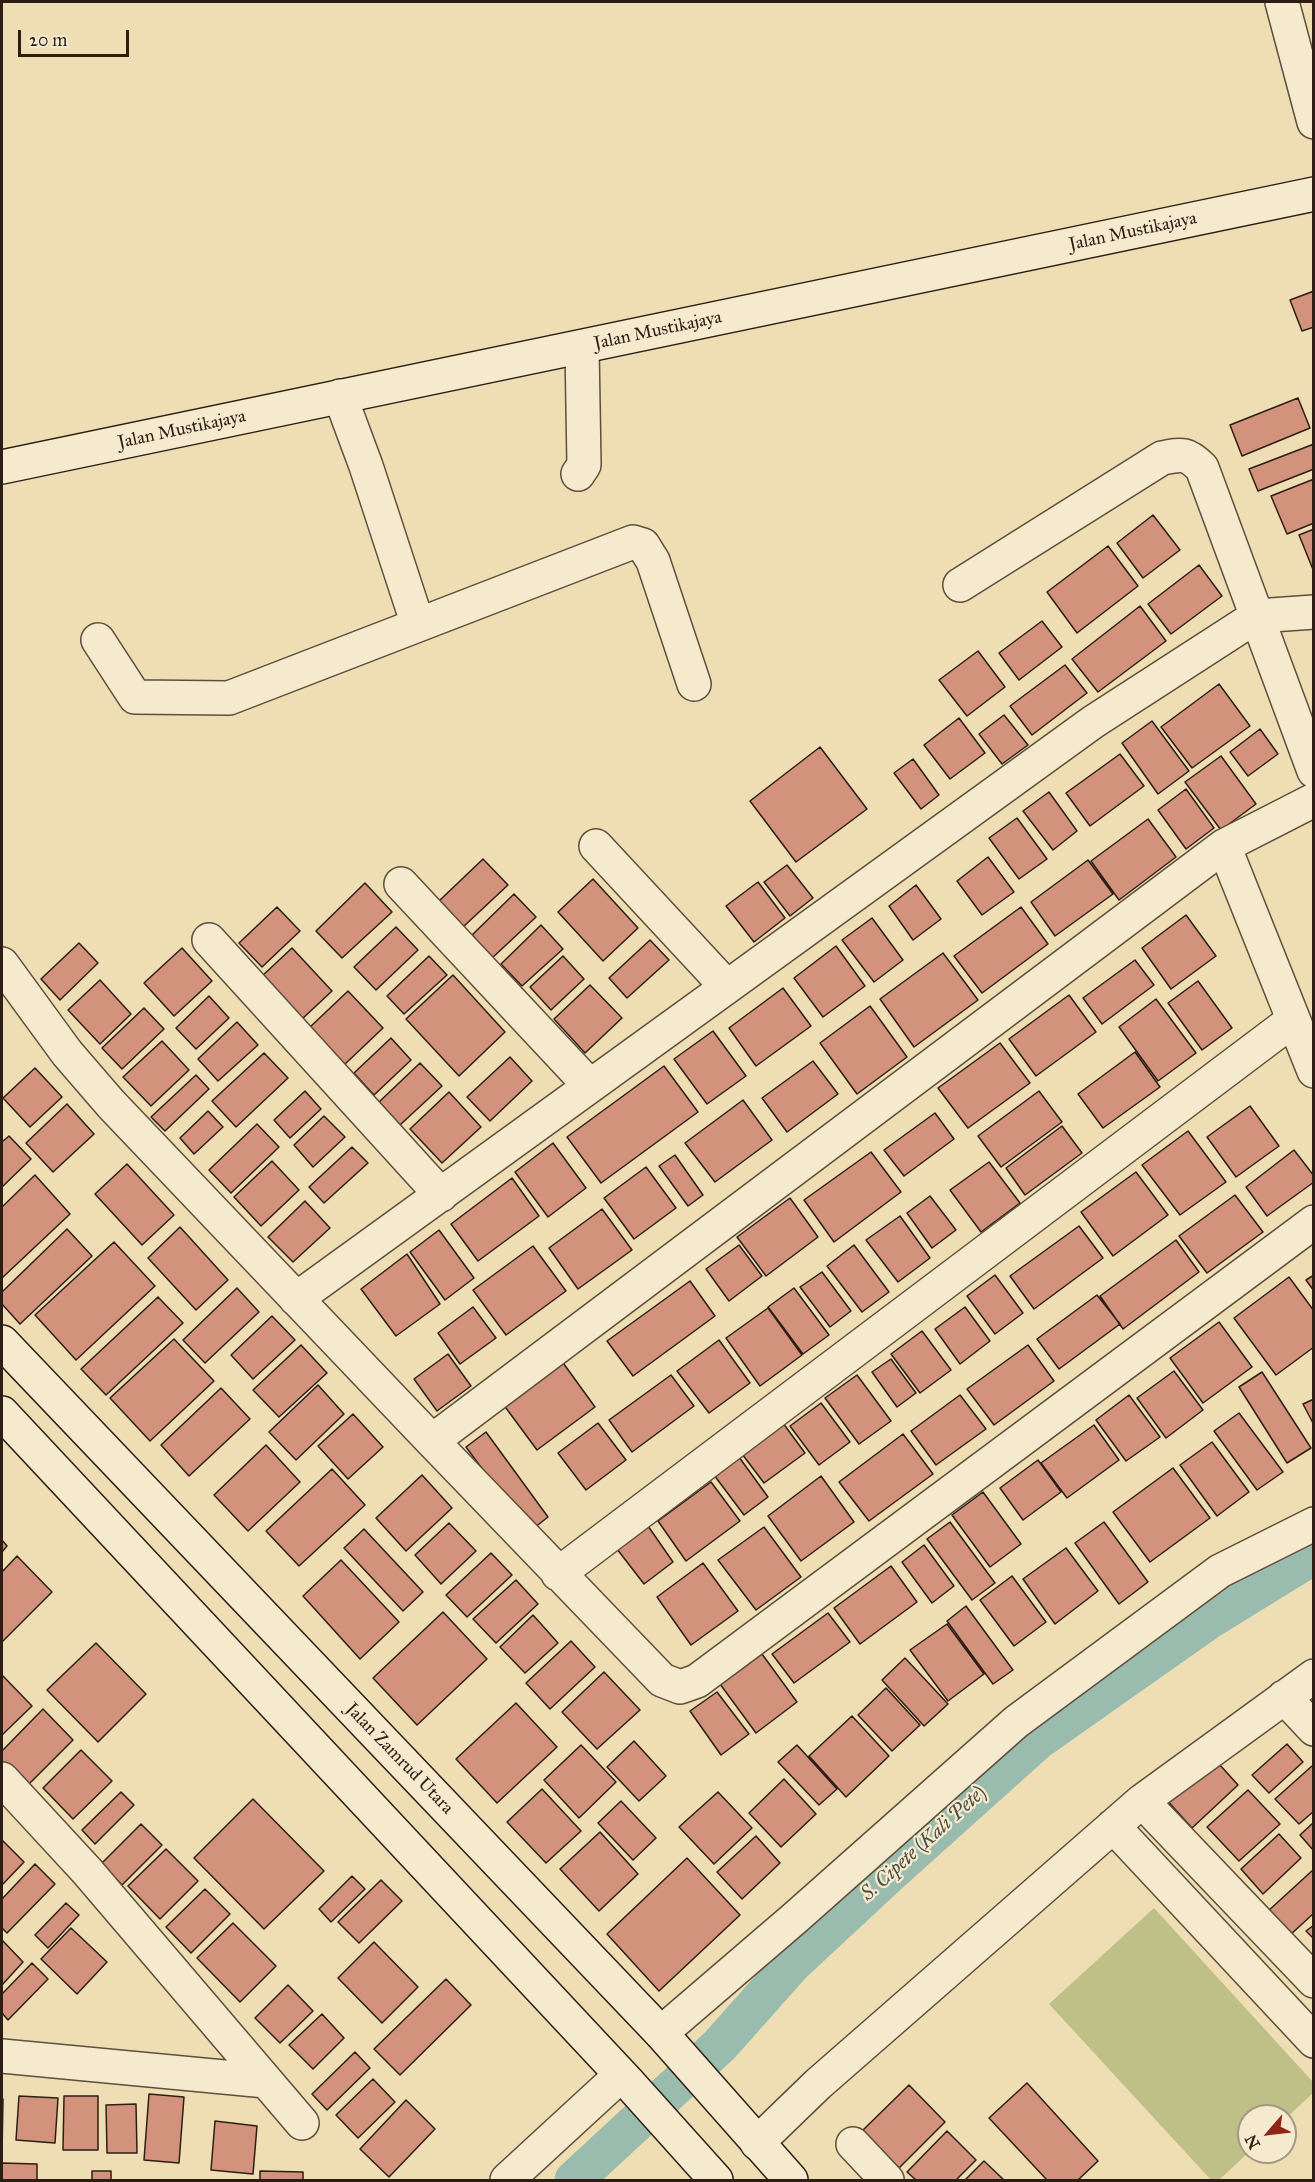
<!DOCTYPE html>
<style>
body{margin:0}
#map{position:relative;width:1315px;height:2182px;overflow:hidden;background:#efdeb3;font-family:"IM FELL Great Primer",serif}
canvas{display:block}
.frame{position:absolute;inset:0;border:3px solid #2d1e15;pointer-events:none}
.north{position:absolute;left:1237px;top:2104px;width:60px;height:60px;box-sizing:border-box;background:#f5eace;border:2px solid #a59884;border-radius:50%;rotate:242deg;font-size:16px;font-weight:700;line-height:24px;text-align:center;color:#2d1e15}
.north::after{content:'';display:block;margin:auto;width:21px;height:27px;background:#8f2418;clip-path:polygon(50% 0,100% 100%,50% 72%,0 100%)}
.scale{position:absolute;left:18px;top:30px;width:111px;height:27px;box-sizing:border-box;border:3px solid #2d1e15;border-top:0;padding-left:8px;font-size:18px;line-height:21px;white-space:nowrap;color:#2d1e15;-webkit-text-stroke:4px #f5eace;paint-order:stroke}
</style>
<div id="map">
<canvas width="1315" height="2182"></canvas>
<div class="frame"></div>
<div class="north">N</div>
<div class="scale">20 m</div>
</div>
<script>
const ctx = document.querySelector('canvas').getContext('2d');
ctx.lineJoin = 'round';
function paint(path, color) { ctx.fillStyle = color; ctx.fill(path, 'evenodd'); }
function strokePath(path, color, width, dash) { ctx.strokeStyle = color; ctx.lineWidth = width; ctx.lineCap = dash ? 'butt' : 'round'; ctx.setLineDash(dash || []); ctx.stroke(path); }
function drawText(font, color, halo, rows, align = 'center') {
  ctx.font = font + ' "IM FELL Great Primer",serif'; ctx.lineWidth = 4.5; ctx.setLineDash([]); ctx.textBaseline = 'middle'; ctx.strokeStyle = halo; ctx.fillStyle = color; for (const [text, x, y, turn = 0] of rows) {
    ctx.save(); ctx.translate(x, y); ctx.rotate((+turn || 0) * Math.PI / 180); ctx.textAlign = isNaN(turn) ? turn : align; if (halo) ctx.strokeText(text, 0, 0); ctx.fillText(text, 0, 0); ctx.restore();
  }
}
const green = new Path2D(`
 M1154,1908L1313,2082V2093L1285,2119V2116H1249V2152L1219,2180H1211L1049,2004Z`);
const canal = new Path2D(`
 M574,2180L720,2045L791,1965L891,1872L1038,1740L1207,1621L1314,1555`);
const building = new Path2D(`
 M1314,291V327L1302,331L1290,300Z
 M1298,398L1310,428L1242,456L1230,425Z
 M1314,444V469L1258,491L1249,469Z
 M1314,479V523L1287,534L1271,496Z
 M1153,515L1180,550L1143,578L1117,543Z
 M1314,529V572L1299,535Z
 M1108,546L1138,586L1077,633L1047,592Z
 M1199,565L1222,596L1171,634L1148,604Z
 M1140,606L1166,641L1098,692L1072,659Z
 M1042,621L1062,647L1019,680L999,653Z
 M978,651L1005,687L967,716L939,680Z
 M1065,665L1087,693L1032,735L1010,706Z
 M1219,684L1250,726L1192,768L1161,727Z
 M1004,715L1028,745L1002,764L979,734Z
 M959,718L985,753L950,779L924,745Z
 M1152,721L1189,771L1158,794L1122,743Z
 M1260,729L1278,754L1248,776L1230,752Z
 M820,747L867,809L796,862L750,801Z
 M1120,754L1144,786L1090,826L1066,793Z
 M1221,756L1256,804L1221,830L1185,782Z
 M913,759L939,795L921,809L894,773Z
 M1186,789L1214,828L1186,849L1158,810Z
 M1049,792L1077,831L1053,850L1023,811Z
 M1017,818L1047,859L1019,879L989,838Z
 M1148,819L1176,857L1119,900L1091,861Z
 M988,857L1014,892L982,915L957,881Z
 M483,859L508,885L463,927L439,901Z
 M1088,860L1113,894L1055,936L1031,902Z
 M787,865L813,898L790,916L764,882Z
 M593,879L638,928L603,961L558,912Z
 M758,882L785,918L754,942L726,906Z
 M365,883L392,912L342,958L316,931Z
 M916,885L941,919L913,940L889,906Z
 M514,894L536,917L491,959L470,937Z
 M277,907L300,931L262,967L239,943Z
 M1021,907L1048,944L982,993L954,956Z
 M1186,915L1216,956L1171,989L1142,948Z
 M872,918L903,960L874,982L842,940Z
 M541,925L563,949L522,986L501,964Z
 M396,927L418,950L376,990L354,967Z
 M650,940L669,960L627,998L609,978Z
 M79,943L98,963L60,1000L41,979Z
 M836,946L865,986L823,1017L794,978Z
 M182,948L212,981L174,1016L144,983Z
 M292,948L332,991L301,1020L261,977Z
 M943,953L978,1000L914,1047L880,999Z
 M429,956L447,975L404,1014L387,996Z
 M563,956L584,979L551,1010L530,987Z
 M1135,960L1154,985L1102,1024L1083,998Z
 M453,975L505,1032L459,1076L406,1019Z
 M100,980L131,1014L100,1044L68,1010Z
 M1198,981L1232,1028L1202,1050L1168,1003Z
 M590,985L622,1018L585,1053L554,1019Z
 M783,988L811,1026L756,1066L729,1028Z
 M348,991L383,1028L343,1066L308,1029Z
 M1069,995L1096,1032L1036,1076L1009,1039Z
 M209,996L229,1018L196,1049L176,1028Z
 M1156,999L1196,1053L1158,1081L1119,1027Z
 M870,1006L907,1057L857,1094L820,1043Z
 M144,1008L164,1029L122,1069L102,1048Z
 M237,1022L258,1045L218,1081L198,1059Z
 M713,1031L746,1076L707,1104L674,1059Z
 M391,1038L411,1060L374,1095L354,1073Z
 M162,1041L189,1070L151,1106L123,1077Z
 M1000,1043L1030,1083L968,1128L938,1088Z
 M1135,1052L1160,1087L1103,1128L1078,1094Z
 M264,1053L288,1078L236,1127L212,1101Z
 M510,1057L532,1081L490,1121L467,1097Z
 M813,1061L838,1094L787,1132L762,1098Z
 M420,1063L442,1086L400,1125L379,1102Z
 M664,1066L698,1112L601,1183L567,1137Z
 M35,1068L62,1097L30,1127L3,1098Z
 M196,1075L209,1089L165,1131L151,1117Z
 M305,1091L321,1109L290,1138L274,1120Z
 M1039,1091L1062,1122L1001,1167L978,1136Z
 M449,1092L481,1127L442,1163L410,1129Z
 M743,1100L772,1140L715,1182L685,1143Z
 M67,1104L94,1134L53,1172L26,1143Z
 M1250,1106L1279,1146L1236,1177L1207,1137Z
 M208,1111L223,1127L194,1154L180,1138Z
 M935,1113L954,1139L904,1176L884,1150Z
 M324,1116L345,1137L313,1167L294,1145Z
 M257,1124L279,1147L231,1193L209,1170Z
 M1062,1126L1082,1153L1025,1195L1006,1168Z
 M1188,1131L1226,1182L1180,1215L1142,1165Z
 M9,1136L31,1159L2,1187V1142Z
 M553,1143L586,1188L548,1217L515,1172Z
 M352,1147L368,1163L324,1203L309,1187Z
 M1294,1150L1314,1176V1182L1267,1216L1246,1187Z
 M871,1152L901,1192L834,1242L804,1200Z
 M675,1155L703,1195L688,1206L659,1166Z
 M272,1161L299,1190L261,1226L234,1197Z
 M989,1162L1020,1203L981,1232L950,1190Z
 M127,1164L174,1215L142,1245L95,1194Z
 M646,1167L676,1208L634,1239L604,1198Z
 M1136,1172L1168,1215L1113,1256L1081,1212Z
 M35,1175L70,1214L2,1278V1207Z
 M512,1178L539,1216L478,1261L451,1224Z
 M1235,1195L1263,1232L1207,1273L1179,1236Z
 M930,1196L956,1230L932,1248L907,1213Z
 M790,1198L818,1237L766,1276L737,1237Z
 M305,1201L330,1228L293,1262L268,1237Z
 M602,1209L632,1250L578,1289L549,1248Z
 M900,1216L930,1258L898,1282L866,1240Z
 M1079,1226L1103,1258L1034,1309L1010,1276Z
 M180,1227L228,1280L196,1310L148,1258Z
 M67,1229L92,1256L20,1324L2,1304V1292Z
 M439,1230L474,1278L445,1300L410,1252Z
 M1176,1240L1199,1272L1123,1329L1100,1296Z
 M114,1242L155,1286L76,1360L35,1315Z
 M739,1245L762,1276L729,1301L706,1269Z
 M854,1245L889,1292L862,1312L827,1266Z
 M533,1246L566,1291L506,1335L473,1290Z
 M407,1254L440,1304L396,1336L361,1289Z
 M822,1272L851,1311L830,1327L800,1287Z
 M995,1275L1023,1313L995,1334L967,1296Z
 M1314,1275V1291L1306,1280Z
 M1289,1277L1314,1311V1347L1276,1375L1234,1318Z
 M690,1281L715,1316L633,1376L607,1341Z
 M237,1288L259,1312L205,1363L183,1340Z
 M794,1288L829,1335L803,1354L768,1307Z
 M1097,1295L1120,1324L1059,1369L1037,1339Z
 M158,1297L183,1323L106,1395L81,1369Z
 M473,1307L496,1338L460,1364L438,1333Z
 M965,1307L990,1341L960,1364L935,1329Z
 M768,1308L802,1355L760,1386L726,1338Z
 M272,1316L295,1340L253,1379L231,1355Z
 M1219,1322L1252,1367L1203,1403L1170,1358Z
 M922,1331L951,1370L920,1393L891,1354Z
 M174,1339L214,1381L150,1441L110,1398Z
 M719,1340L750,1383L709,1413L677,1371Z
 M301,1345L327,1373L279,1417L253,1390Z
 M1028,1345L1054,1381L994,1425L967,1389Z
 M448,1354L471,1386L437,1411L414,1379Z
 M891,1359L916,1393L897,1407L872,1372Z
 M561,1360L595,1407L537,1450L503,1404Z
 M1174,1371L1203,1410L1166,1438L1137,1398Z
 M1262,1372L1311,1448L1287,1463L1239,1387Z
 M671,1375L694,1406L632,1452L609,1420Z
 M857,1375L891,1421L859,1444L825,1398Z
 M318,1385L344,1414L296,1460L269,1432Z
 M221,1388L250,1419L189,1476L161,1445Z
 M960,1395L986,1429L936,1465L911,1431Z
 M1129,1395L1160,1437L1126,1461L1096,1420Z
 M1314,1399V1425L1303,1404Z
 M821,1403L850,1442L819,1465L790,1426Z
 M1239,1413L1283,1472L1257,1490L1214,1431Z
 M353,1414L383,1447L348,1479L318,1446Z
 M780,1419L805,1453L764,1483L739,1450Z
 M598,1423L626,1460L586,1490L558,1453Z
 M1094,1425L1119,1460L1067,1498L1041,1463Z
 M486,1432L548,1517L529,1532L466,1447Z
 M903,1434L933,1474L869,1521L839,1482Z
 M1212,1442L1249,1492L1217,1516L1180,1465Z
 M266,1445L300,1482L248,1531L214,1495Z
 M739,1457L768,1497L744,1515L714,1475Z
 M1038,1460L1061,1492L1023,1520L1000,1488Z
 M1173,1468L1210,1518L1150,1562L1113,1512Z
 M332,1469L365,1505L299,1566L266,1531Z
 M422,1475L452,1508L406,1551L376,1518Z
 M821,1476L854,1522L801,1561L768,1516Z
 M711,1482L740,1521L686,1561L658,1521Z
 M983,1492L1021,1544L990,1567L952,1515Z
 M950,1522L995,1583L972,1600L927,1539Z
 M1104,1522L1148,1582L1119,1604L1075,1543Z
 M449,1523L476,1551L441,1584L415,1555Z
 M648,1526L673,1562L644,1584L617,1549Z
 M764,1527L801,1577L756,1610L718,1560Z
 M364,1529L423,1592L403,1611L344,1548Z
 M2,1540L7,1546L2,1552Z
 M924,1545L954,1586L932,1603L902,1562Z
 M1066,1548L1098,1591L1055,1624L1023,1579Z
 M491,1553L512,1575L467,1617L446,1595Z
 M17,1556L52,1592L2,1642V1572Z
 M341,1560L399,1622L360,1659L303,1596Z
 M703,1563L738,1611L691,1645L657,1597Z
 M891,1566L917,1602L860,1644L834,1608Z
 M1012,1576L1046,1622L1014,1646L980,1600Z
 M516,1580L538,1604L496,1643L473,1619Z
 M966,1606L1013,1670L993,1684L947,1621Z
 M443,1612L487,1659L417,1725L373,1678Z
 M828,1613L850,1642L794,1683L772,1654Z
 M533,1615L558,1643L525,1673L500,1647Z
 M947,1624L984,1674L948,1701L910,1650Z
 M571,1641L595,1667L550,1709L526,1683Z
 M96,1643L146,1694L98,1742L47,1690Z
 M762,1654L797,1702L756,1733L720,1684Z
 M905,1658L948,1704L924,1726L882,1680Z
 M604,1672L640,1710L597,1749L562,1712Z
 M2,1675L32,1706L2,1735Z
 M886,1688L920,1725L892,1751L858,1715Z
 M717,1692L749,1734L721,1755L690,1711Z
 M516,1703L557,1747L497,1803L456,1759Z
 M43,1709L73,1740L27,1786L2,1761V1751Z
 M852,1716L889,1756L846,1797L809,1756Z
 M634,1741L666,1776L639,1801L607,1767Z
 M1287,1744L1303,1762L1269,1793L1252,1775Z
 M581,1745L616,1782L579,1818L544,1780Z
 M797,1745L837,1789L819,1805L778,1762Z
 M81,1750L112,1781L73,1819L43,1788Z
 M1210,1754L1238,1785L1192,1828L1164,1797Z
 M1312,1766L1314,1768V1811L1299,1824L1275,1799Z
 M784,1779L816,1814L781,1847L749,1813Z
 M542,1789L581,1831L546,1863L507,1822Z
 M1248,1790L1280,1824L1239,1861L1207,1827Z
 M121,1792L134,1805L95,1844L82,1830Z
 M718,1792L752,1828L714,1864L679,1827Z
 M253,1799L324,1871L264,1929L194,1858Z
 M621,1801L656,1838L633,1860L598,1823Z
 M1314,1822V1851L1300,1835Z
 M141,1824L162,1845L122,1885L101,1864Z
 M600,1832L638,1874L599,1911L560,1869Z
 M1279,1834L1301,1858L1263,1894L1241,1869Z
 M756,1836L780,1863L742,1899L717,1872Z
 M2,1840L24,1862L2,1885Z
 M166,1849L198,1881L160,1919L128,1886Z
 M687,1858L740,1915L659,1991L607,1934Z
 M35,1864L55,1884L7,1933L2,1928V1899Z
 M1314,1869V1913L1289,1936L1267,1912Z
 M352,1876L365,1889L331,1922L319,1909Z
 M381,1880L402,1901L359,1943L338,1922Z
 M205,1889L230,1914L191,1953L166,1927Z
 M66,1903L79,1915L48,1948L35,1935Z
 M233,1923L276,1966L240,2002L197,1958Z
 M1314,1925V1939L1306,1931Z
 M71,1928L107,1962L77,1994L41,1959Z
 M2,1940L23,1962L2,1985Z
 M374,1942L418,1987L382,2023L338,1978Z
 M32,1963L48,1979L8,2020L2,2013V1994Z
 M446,1979L471,2005L400,2075L374,2049Z
 M288,1985L313,2011L280,2043L255,2018Z
 M322,2014L344,2038L313,2069L289,2045Z
 M355,2052L370,2068L327,2110L312,2094Z
 M373,2079L395,2102L358,2138L336,2115Z
 M1027,2083L1098,2161L1078,2180H1047L989,2118Z
 M909,2085L945,2122L899,2168L862,2131Z
 M149,2094L184,2097L179,2163L144,2160Z
 M19,2096L58,2098L55,2143L16,2140Z
 M64,2096H98V2150H63Z
 M2,2099H3L2,2154Z
 M406,2100L435,2129L389,2177L360,2149Z
 M136,2104L137,2153H107L106,2105Z
 M215,2121L257,2126L253,2174L211,2170Z
 M947,2131L976,2160L956,2180H916L907,2172Z
 M984,2161L1004,2180H965Z
 M2,2163L37,2164V2180H2Z
 M92,2171H111V2180H92Z
 M260,2171L303,2172V2180H260Z`);
const street = new Path2D(`
 M1282,2L1314,122
 M578,474L584,465L582,347
 M960,585L1162,458C1183,454 1187,453 1202,468L1314,771
 M418,625L633,542L643,545L653,561L694,684
 M98,640L135,697L229,698L418,625L366,466L340,396
 M1314,800L1224,846L432,1441L662,1680L680,1687L697,1681L1314,1222
 M596,846L727,987
 M1224,846L1314,1071
 M401,884L590,1086
 M209,940L441,1195
 M2,964L67,1053L111,1104L432,1441
 M296,1299L1093,722L1257,616L1314,612
 M558,1574L1293,1020
 M1284,1697L1314,1729
 M2,1779L87,1871L302,2123
 M1142,1801L1314,1676
 M1113,1826L1314,2041
 M661,2033L795,1918L1016,1722L1220,1571L1314,1524
 M2,2056L266,2081
 M757,2143L818,2084L1142,1801L1314,1981
 M853,2144L887,2180
 M507,2180L621,2075`);
const secondary = new Path2D(`
 M2,467L1314,194
 M2,1342L661,2033L791,2180
 M2,1413L628,2082L716,2180`);
const streetNames = [
 ["Jalan Mustikajaya",1133,232,-12],
 ["Jalan Mustikajaya",658,331,-12],
 ["Jalan Mustikajaya",182,430,-12],
 ["Jalan Zamrud Utara",399,1759,46]
];
const waterNames = [
 ["S. Cipete (Kali Pete)",924,1844,-42]
];
paint(green, '#bfc088');
strokePath(canal, '#9abcaf', 39);
paint(building, '#d2927b');
strokePath(building, '#2d1e15', 1.5);
strokePath(street, '#5e4e3c', 36);
strokePath(secondary, '#2d1e15', 36);
strokePath(street, '#f5eace', 33);
strokePath(secondary, '#f5eace', 33);
drawText('18px', '#2d1e15', '#f5eace', streetNames);
drawText('italic 20px', '#4e4d43', '#f5eace', waterNames);
</script>
